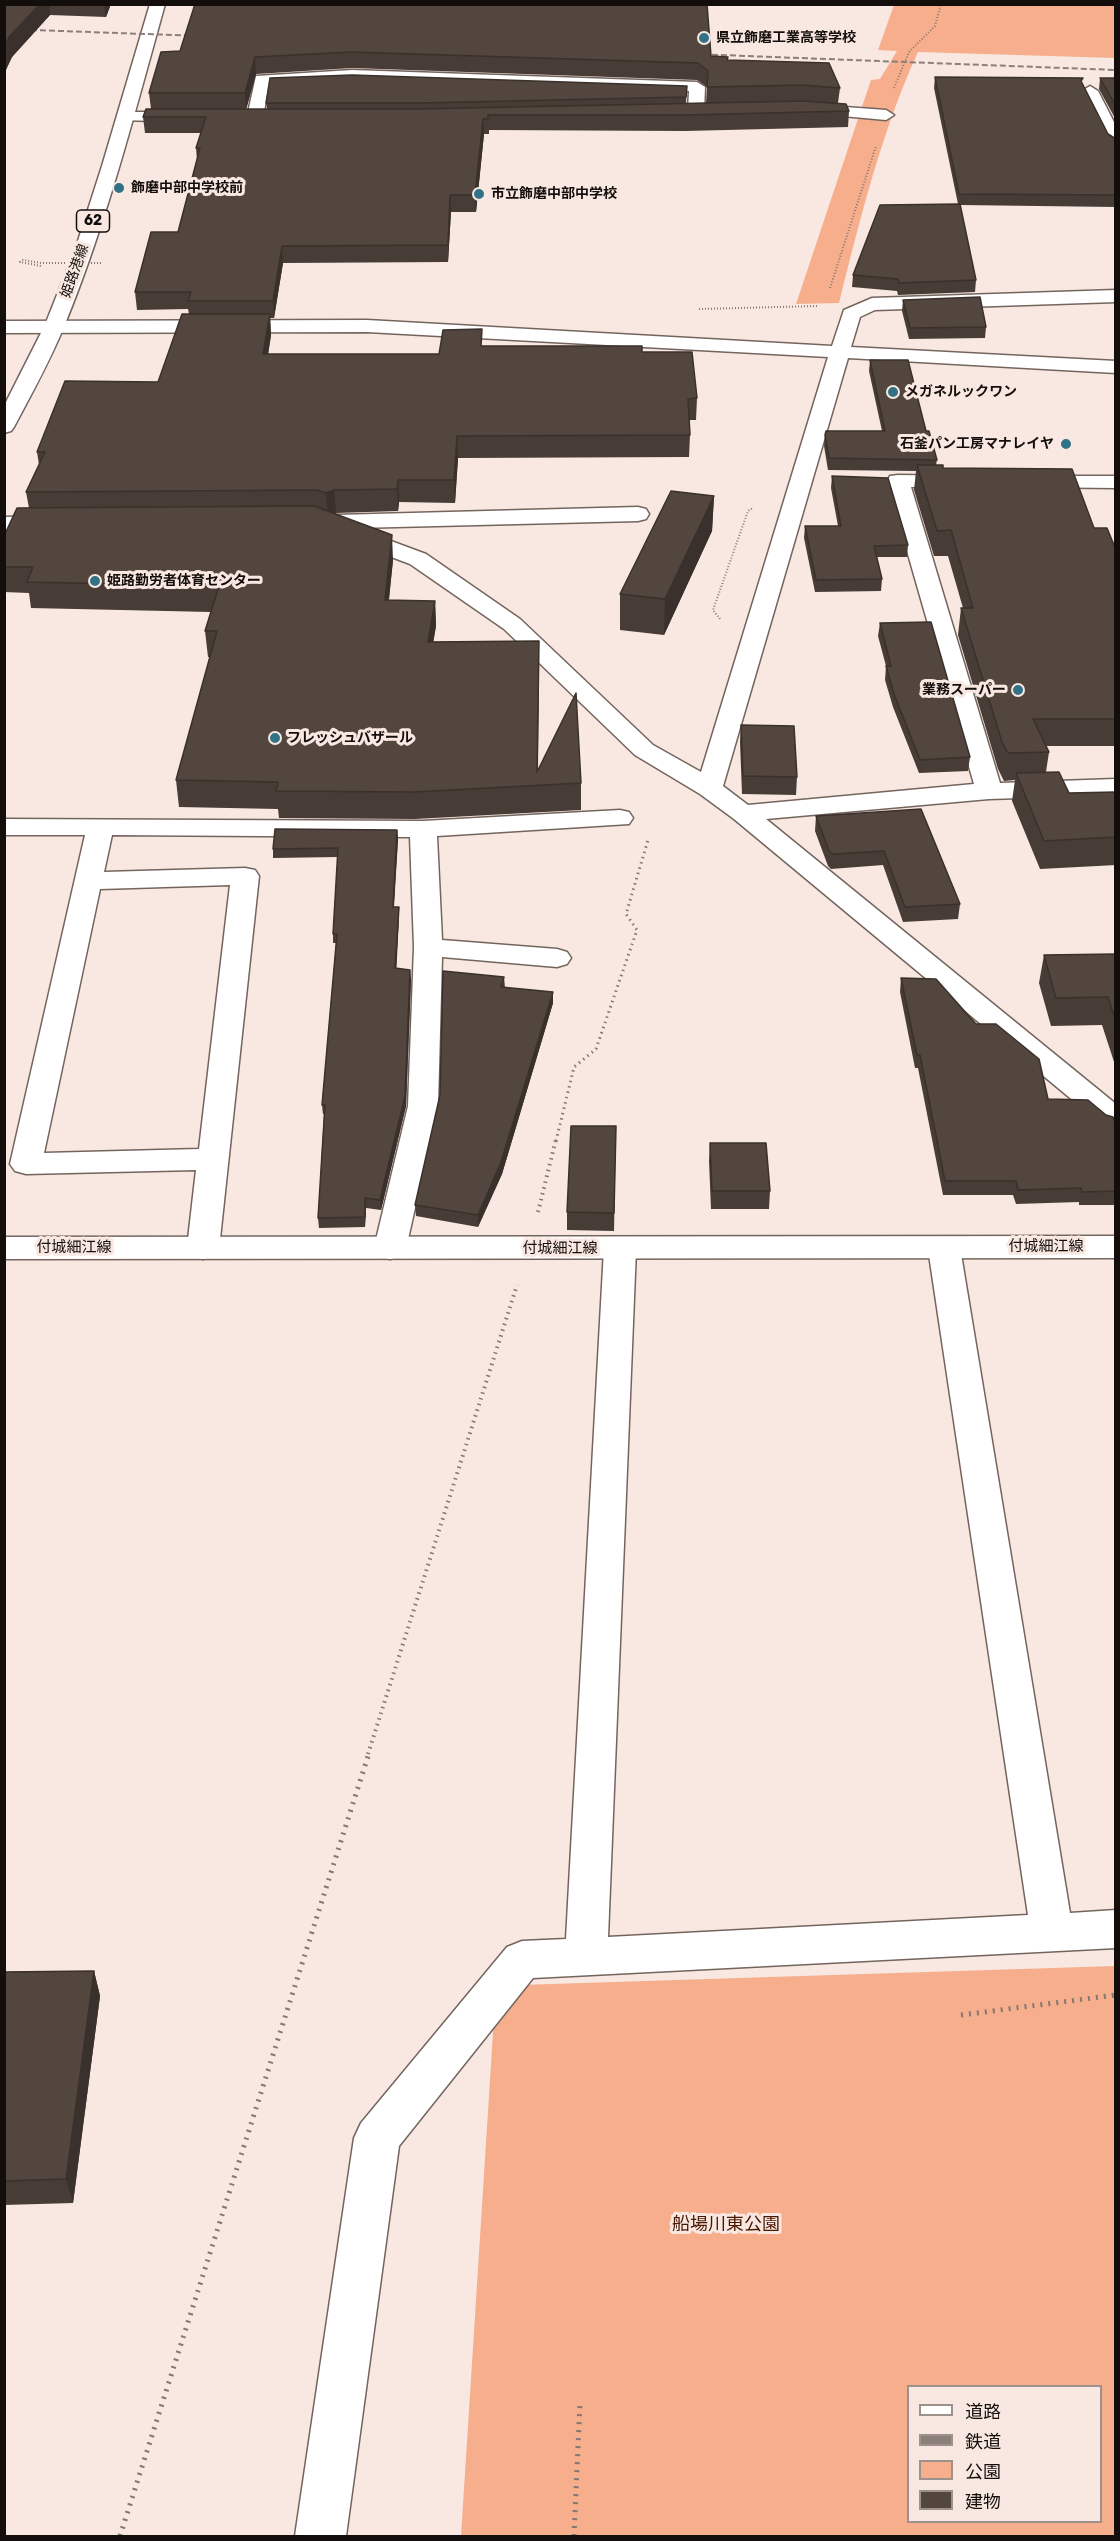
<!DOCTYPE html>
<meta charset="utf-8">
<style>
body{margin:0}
#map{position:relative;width:1120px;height:2541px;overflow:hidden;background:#f9e8e1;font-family:Rubik,"Noto Sans JP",sans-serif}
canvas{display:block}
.frame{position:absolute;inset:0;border:6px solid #130e0b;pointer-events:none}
.legend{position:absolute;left:907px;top:2385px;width:195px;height:138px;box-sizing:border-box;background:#f9e8e1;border:2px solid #9d918b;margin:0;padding:8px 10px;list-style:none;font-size:18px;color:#130e0b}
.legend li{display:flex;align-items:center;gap:12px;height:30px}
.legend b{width:30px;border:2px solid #9d918b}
</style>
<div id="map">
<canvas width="1120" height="2541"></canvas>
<div class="frame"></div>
<ul class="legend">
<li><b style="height:8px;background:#fff"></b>道路</li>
<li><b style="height:8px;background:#8a7f7a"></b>鉄道</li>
<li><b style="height:16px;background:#f6ae8c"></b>公園</li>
<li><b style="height:16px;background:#53463f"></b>建物</li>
</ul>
</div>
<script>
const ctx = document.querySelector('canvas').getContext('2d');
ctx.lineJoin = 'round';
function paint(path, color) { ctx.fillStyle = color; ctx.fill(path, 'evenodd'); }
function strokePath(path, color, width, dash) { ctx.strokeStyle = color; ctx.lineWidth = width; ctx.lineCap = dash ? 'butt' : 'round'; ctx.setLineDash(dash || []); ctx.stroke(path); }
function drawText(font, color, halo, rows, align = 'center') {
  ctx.font = font + ' Rubik,"Noto Sans JP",sans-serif'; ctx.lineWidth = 6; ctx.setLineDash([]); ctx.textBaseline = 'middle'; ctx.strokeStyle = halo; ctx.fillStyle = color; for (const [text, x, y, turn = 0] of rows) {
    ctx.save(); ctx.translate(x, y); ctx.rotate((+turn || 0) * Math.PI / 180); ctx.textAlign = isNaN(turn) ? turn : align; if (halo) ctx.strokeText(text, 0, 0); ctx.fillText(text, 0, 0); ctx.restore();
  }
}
const green = new Path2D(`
 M894,5H1115V58L918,52C882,130 860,219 839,303L796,304L871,80L880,79L897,51L878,50Z
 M1115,1966V2536H461L494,2017L520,1985ZM908,2386H1100V2522H908Z`);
const pathFar3 = new Path2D(`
 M894,88L909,52L935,26L941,4
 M41,263L23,260L20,262L41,266
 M830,288L876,146
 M699,309L818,306
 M720,619L713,610L748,511L753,508`);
const pathFar2 = new Path2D(`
 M556,1141L574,1067L596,1049L637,930L626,914L648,840`);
const pathFar1 = new Path2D(`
 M538,1212L556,1139
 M368,1754L517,1285`);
const path = new Path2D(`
 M961,2015L1116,1995
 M120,2536L369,1753
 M574,2536L580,2403`);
const minor = new Path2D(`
 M352,70L697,82L705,87L704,111L702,114H690L688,111L689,91L428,81L352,80L269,83L263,117L255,122L247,117L256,76Z
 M1090,86L1098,91L1116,126V149L1108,144L1082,91Z
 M804,104L886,110L894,115L886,120L798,112L796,109L798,106Z
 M126,112H188L196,117L188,122L120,120L118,117Z
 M1116,290V302L875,310L860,317L851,347L1116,361V373L848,358L723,786L748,805L974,784L887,481L890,476L898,475L969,476L972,481L969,486L961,487H911L1000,783L1116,779V795L989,799L766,819L1116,1104V1130L1105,1127L734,819L700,794L635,755L504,629L410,564L341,538L338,533L341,529L328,527L325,522L328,517L336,515L638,507L646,509L649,514L646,519L638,521L356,528L426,554L520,619L653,745L701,772L828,357L367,332L4,333V321L367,320L832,346L844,310L872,298Z
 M1030,476H1116V488L1022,487L1019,482L1022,477Z
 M54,516L62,518L65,523L62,528L4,531V517Z
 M620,810L629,812L633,818L629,824L437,836L442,940L557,949L567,952L571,958L567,964L557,967L442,957L438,1106L406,1248L402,1256L390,1259L378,1256L374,1248L408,1106L414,947L410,837L112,835L104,872L245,868L255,870L259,876L219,1248L215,1256L203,1259L191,1256L187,1248L196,1170L26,1174L15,1171L10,1164L85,835H4V819L423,821ZM230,885L199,1149L44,1153L100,889Z
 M944,1237L956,1240L960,1248L1070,1913L1116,1910V1948L533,1978L399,2146L346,2536H295L354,2138L361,2123L507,1947L522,1941L566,1939L604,1249L608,1241L620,1238L632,1241L636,1249L608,1937L1028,1915L928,1248L932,1240Z`);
const major = new Path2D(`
 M150,4H165C135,112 107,221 65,324C51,359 32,393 14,427L11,431L4,433V406L45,325L76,247L102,166Z
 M1116,1236V1258L4,1259V1237Z`);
const rail = new Path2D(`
 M4,29L202,36
 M694,54L1116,70`);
const pathBridge = new Path2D(`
 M43,263H103`);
const wall = new Path2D(`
 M4,4H111L106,17L50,15L12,57L4,74Z
 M195,4L711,56L728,57V60L840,88L838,103L849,111L848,127L685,131L489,130V134H484L476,212H451L448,262L283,263L274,318H270L271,335L268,354H439L483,346L642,352L697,398L696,420H689L690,435L689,457L458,458L455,503L399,502L398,511L336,513L334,514L393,560L389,600L435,601L436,626L433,642L539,667L538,771L581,783V810L415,819L279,818L278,809L179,807L176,780L210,657H208L205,631L211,612L31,608L29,593L4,592V536L29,508L26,492L39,465L37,452L158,382L189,314L188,309L137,310L135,292L178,232L197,160L196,148L201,133H145L143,117L151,109L149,93L180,51ZM352,68L697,80L707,87L706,103H686L687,86L266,103L267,109H246L256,74Z
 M935,77L1082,83L1108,134L1116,139V207L960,205L976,280L975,292L898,295L897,291L852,287L853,275L958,204L934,88Z
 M1100,78H1116V120L1099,89Z
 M903,300L986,327L985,338L909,339L902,311Z
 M870,360L926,431L937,460L936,465L1094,528L1116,550V746H1046L1049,752L1046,772L1069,793L1116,792V865L1040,869L1012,801L1015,780L1004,781L998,769L958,635L961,608H963L948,556H934L914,490L916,471L828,470L824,446L825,435L882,431L869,371Z
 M832,476L908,545L907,557H877L882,579L881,591L815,592L804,538L805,526H838L831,488Z
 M714,496L712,531L664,635L620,630V594Z
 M880,623L970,757L968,771L919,773L893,707L885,680L886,666L878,636Z
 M741,725L797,777L796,795L742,794L740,742Z
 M921,809L960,904L958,919L903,922L883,865L831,869L828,866L815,831L816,816Z
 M397,830L398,839L394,907H399V916L396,968L411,979L406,1106L381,1210L366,1208L365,1227L319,1228L318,1218L324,1114H323L322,1105L336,943H333V934L338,857L273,858V849Z
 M1116,954V1068L1102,1025L1051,1026L1039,983L1044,955Z
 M504,977L505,988L553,1003L502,1174L478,1227L416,1216L415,1205Z
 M901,978L976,1024L1048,1099L1116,1126V1205H1079V1202L1016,1204L1013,1195H943L918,1068H915L900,992Z
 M616,1126L614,1231L567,1230V1212Z
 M710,1143L770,1191L769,1209H711L709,1161Z
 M94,1971L100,1996L73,2203L4,2205V1972Z`);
const shadedWall = new Path2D(`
 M40,4H49L50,15L12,57L4,74V48L9,37Z
 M104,4H111L106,17Z
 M255,57L256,74L246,110L245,93Z
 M483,119L484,134L476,212L475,195Z
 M4,181L6,193L4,197Z
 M450,195L451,212L448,262V245Z
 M282,246L283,263L274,318L273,301Z
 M270,314L271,335L265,375L263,354Z
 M457,436L458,458L455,503L454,480Z
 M398,480L399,502L398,511L397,489Z
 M334,490L336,513L328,516L326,493Z
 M714,496L712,531L664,635L665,599Z
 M392,535L393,560L386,625L385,600Z
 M435,601L436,626L429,668L428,642Z
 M539,641V667L537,785Z
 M397,830L398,839L393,916V907Z
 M399,907V916L396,978L395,968Z
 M410,970L411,979L406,1106L381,1210L380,1200Z
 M553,992V1003L502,1174L478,1227V1215Z
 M365,1198L366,1208L365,1227Z
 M94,1971L100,1996L73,2203L66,2179Z`);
const building = new Path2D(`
 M4,4H40L9,37L4,48Z
 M195,4H707L711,56L728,57L727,60L829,63L840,88L803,85L707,87L708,71L698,63L351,52L255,57L245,93H149L161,52L180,51Z
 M352,75L687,86L686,97L420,103H266L270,78Z
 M935,77L1083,78L1081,81L1108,134L1116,139V195L959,194Z
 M1100,78H1116V106Z
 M803,101L846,104L849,111L685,115H488V119H483L475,195H450L448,245L282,246L273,301H188L191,292H135L151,232H178L200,148H196L206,117H143L146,109H419Z
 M960,204L976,280L899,283L898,279L853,275L880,205Z
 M980,297L986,327L910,328L903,300Z
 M182,314H270L263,354H439L443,330L482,329L481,346H642V352H692L697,398L688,399L690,435L457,436L454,480H398L397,489L334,490L326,493L317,490L26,492L45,452H37L65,381L158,382Z
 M870,360H908L926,431H929L937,460L829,458L825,435L826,431H885Z
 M917,465H943V468L1072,469L1094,528H1107L1116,550V719H1033L1049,752L1008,753L1002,742L961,608H973L951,530L937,531Z
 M832,476L888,478L908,545L874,546L882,579L816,580L805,526H841Z
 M671,491L714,496L665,599L620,594Z
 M314,506L392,535L385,600L435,601L428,642L539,641L537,772L576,693L581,783L414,792L276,791L278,782L176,780L217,631H205L219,586L27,582L33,567H4V536L17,508Z
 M931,622L970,757L920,760L894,694L886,666H891L880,623Z
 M741,725L794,726L797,777L743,776Z
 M1059,772L1069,793L1116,792V837L1044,841L1016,773Z
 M921,809L960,904L905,907L884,851L833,854L829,851L816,816Z
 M275,829L397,830L393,907H399L395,968L410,970L405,1096L380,1200L365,1198V1217L318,1218L325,1105H322L337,934H333L338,848L273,849Z
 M1116,954V1022L1108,997L1056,998L1044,955Z
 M443,971L504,977L501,987L553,992L501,1162L478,1215L415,1205L440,1095Z
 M901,978L936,979L976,1024H996L1039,1059L1048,1099L1088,1100L1106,1115L1113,1117L1116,1126V1191L1082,1192L1081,1188L1018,1190L1016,1181H945L920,1055H917Z
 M571,1126H616L614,1213L567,1212Z
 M710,1143H766L770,1191H712Z
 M94,1971L66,2179L4,2181V1972Z`);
const markers = [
 [704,38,6,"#327286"],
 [119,188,6,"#327286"],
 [479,194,6,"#327286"],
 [893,392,6,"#327286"],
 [1066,444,6,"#327286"],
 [95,581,6,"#327286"],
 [1018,690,6,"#327286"],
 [275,738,6,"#327286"]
];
const farPoinames = [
 ["県立飾磨工業高等学校",716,38],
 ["飾磨中部中学校前",131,188],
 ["市立飾磨中部中学校",491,194],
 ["メガネルックワン",905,392],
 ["石釜パン工房マナレイヤ",1054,444,"right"],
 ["姫路勤労者体育センター",107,581],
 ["業務スーパー",1006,690,"right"],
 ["フレッシュバザール",287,738]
];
const shields = [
 [93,221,33]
];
const shieldNames = [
 ["62",93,221]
];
const farStreetnames = [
 ["姫路港線",75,271,-70]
];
const streetNames = [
 ["付城細江線",1046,1247],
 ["付城細江線",74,1248],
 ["付城細江線",560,1249]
];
const nearParknames = [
 ["船場川東公園",726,2225]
];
paint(green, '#f6ae8c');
strokePath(minor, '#73655e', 3);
strokePath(major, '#73655e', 3);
strokePath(pathFar3, '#837873', 2, [1, 2]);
strokePath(pathFar2, '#837873', 3, [1.5, 4]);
strokePath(pathFar1, '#837873', 4, [1.5, 4.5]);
strokePath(path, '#837873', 5, [2, 6]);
paint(minor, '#fff');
paint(major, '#fff');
strokePath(rail, '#8a7f7a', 2, [6, 3]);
strokePath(pathBridge, '#837873', 2, [1, 2]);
paint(wall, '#473c36');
paint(shadedWall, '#3a312c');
paint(building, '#53463f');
strokePath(building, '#3a312c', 1.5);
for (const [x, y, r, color] of markers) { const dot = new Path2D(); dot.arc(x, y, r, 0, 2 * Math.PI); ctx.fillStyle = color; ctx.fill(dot); strokePath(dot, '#f9e8e1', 2); }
drawText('bold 14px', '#130e0b', '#f9e8e1', farPoinames, 'left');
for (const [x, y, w] of shields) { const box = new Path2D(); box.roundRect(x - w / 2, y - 11, w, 22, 4.5); ctx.fillStyle = '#f9e8e1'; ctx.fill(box); strokePath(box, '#130e0b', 1.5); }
drawText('bold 14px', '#130e0b', null, shieldNames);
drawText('14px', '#130e0b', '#f9e8e1', farStreetnames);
drawText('15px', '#130e0b', '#f9e8e1', streetNames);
drawText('18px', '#491800', '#f9e8e1', nearParknames);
</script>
